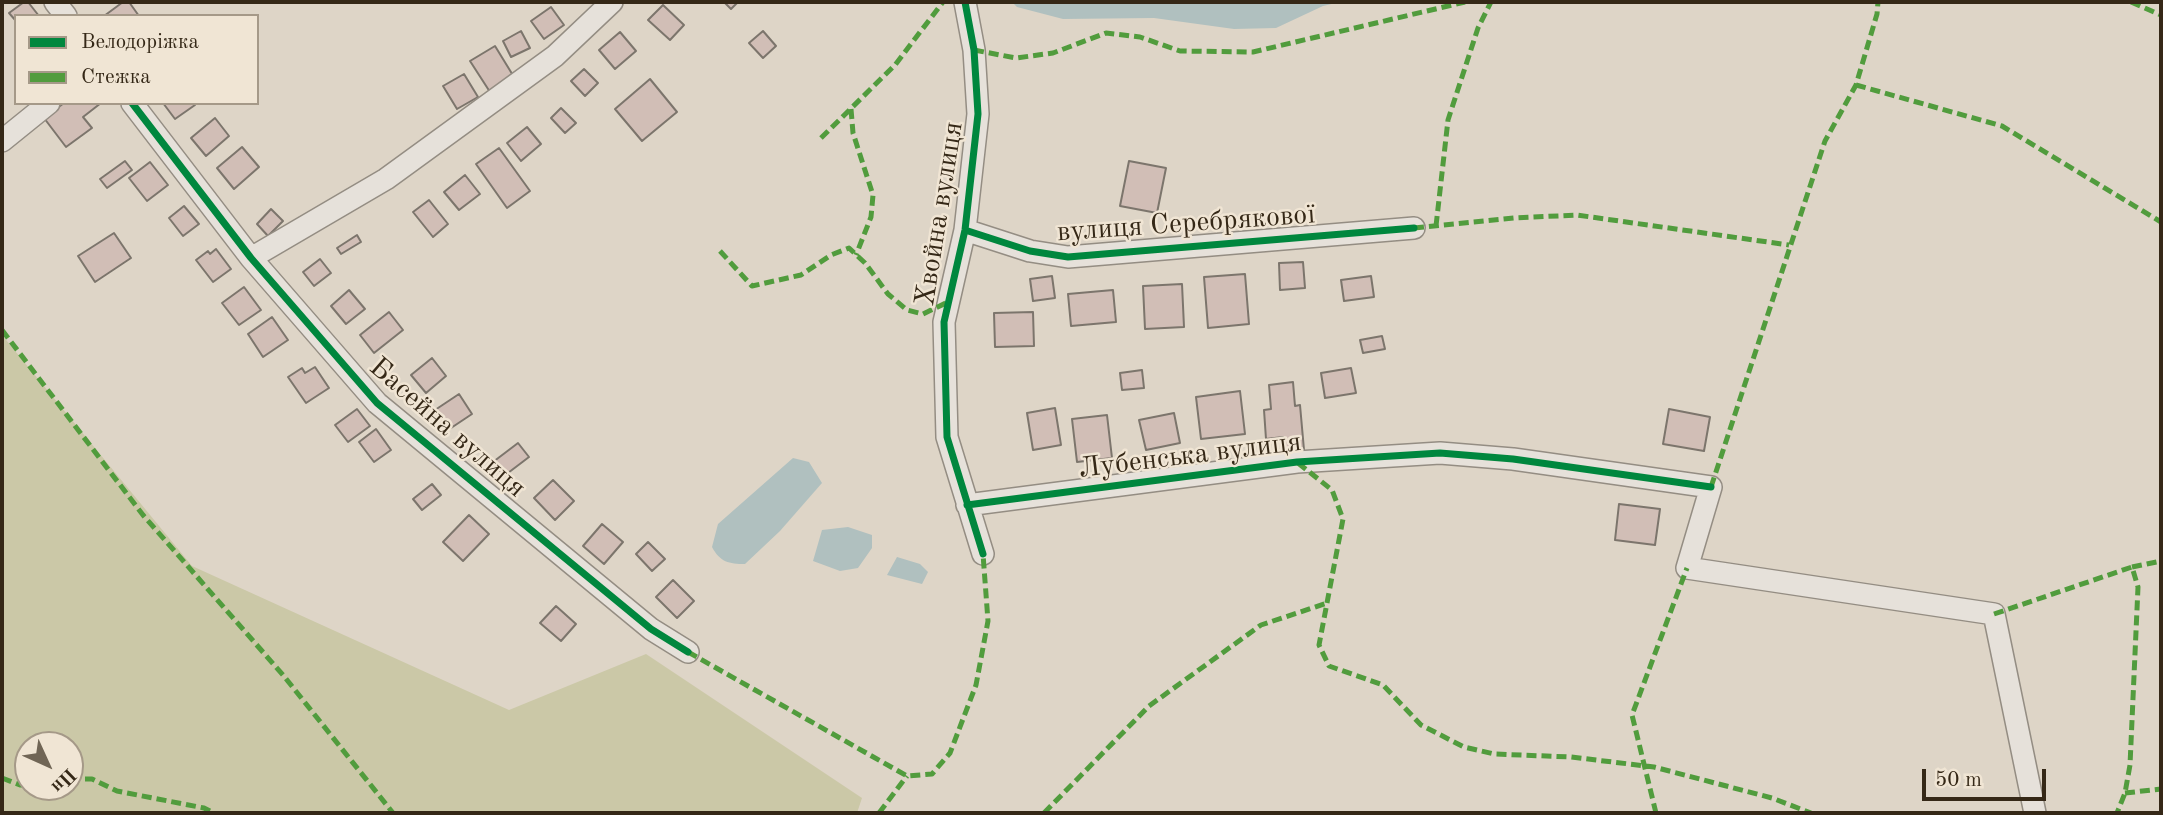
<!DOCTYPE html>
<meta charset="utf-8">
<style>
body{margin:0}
#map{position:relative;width:2163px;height:815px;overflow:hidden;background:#ded5c7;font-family:"Old Standard TT",serif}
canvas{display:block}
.frame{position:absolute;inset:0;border:4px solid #352817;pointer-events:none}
.legend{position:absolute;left:14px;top:14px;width:245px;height:91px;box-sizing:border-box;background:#f0e5d4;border:2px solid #a59988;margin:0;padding:9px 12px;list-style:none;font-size:21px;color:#352817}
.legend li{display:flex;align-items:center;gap:14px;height:35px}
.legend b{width:35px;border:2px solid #a59988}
.north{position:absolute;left:14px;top:731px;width:70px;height:70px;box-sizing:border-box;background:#f0e5d4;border:2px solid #a59988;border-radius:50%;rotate:135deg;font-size:19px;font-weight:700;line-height:28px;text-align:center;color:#352817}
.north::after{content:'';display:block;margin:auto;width:24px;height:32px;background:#706555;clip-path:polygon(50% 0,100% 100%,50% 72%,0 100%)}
.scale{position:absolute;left:1922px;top:769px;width:124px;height:32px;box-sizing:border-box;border:4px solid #352817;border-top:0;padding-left:9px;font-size:21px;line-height:24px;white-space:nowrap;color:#352817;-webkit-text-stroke:5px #f0e5d4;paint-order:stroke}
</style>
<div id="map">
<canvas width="2163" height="815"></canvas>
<div class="frame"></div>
<ul class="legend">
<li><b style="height:9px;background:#00873e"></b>Велодоріжка</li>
<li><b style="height:9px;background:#519c3d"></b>Стежка</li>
</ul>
<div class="north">Пн</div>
<div class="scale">50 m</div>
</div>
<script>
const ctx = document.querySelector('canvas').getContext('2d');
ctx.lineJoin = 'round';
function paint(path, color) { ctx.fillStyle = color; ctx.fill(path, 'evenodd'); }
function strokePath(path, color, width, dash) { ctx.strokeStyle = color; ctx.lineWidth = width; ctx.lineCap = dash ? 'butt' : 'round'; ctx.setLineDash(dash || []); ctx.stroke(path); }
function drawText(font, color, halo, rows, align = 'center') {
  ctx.font = font + ' "Old Standard TT",serif'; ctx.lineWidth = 5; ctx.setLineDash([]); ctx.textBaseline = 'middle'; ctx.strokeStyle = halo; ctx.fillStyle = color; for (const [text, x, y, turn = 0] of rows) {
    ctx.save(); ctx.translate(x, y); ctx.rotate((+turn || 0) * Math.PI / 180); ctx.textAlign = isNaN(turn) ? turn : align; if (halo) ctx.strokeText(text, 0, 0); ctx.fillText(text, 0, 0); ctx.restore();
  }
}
const green = new Path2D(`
 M2,335L192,566L509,710L646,654L862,798L857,813H2ZM28,745H70V787H28Z`);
const water = new Path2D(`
 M1012,2H1340L1323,6L1276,28L1234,29L1154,18L1063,19L1017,7Z
 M793,458L809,462L822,483L780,531L745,564C729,564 720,562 712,547L718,524Z
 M848,527L872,535V548L858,568L840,571L813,561L822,530Z
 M897,557L920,564L928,572L922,584L887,575Z`);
const building = new Path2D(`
 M24,2H28L39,16H16V21L9,13Z
 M123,2H129L139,16H104Z
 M724,2H738L731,9Z
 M663,5L684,25L670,40L648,20Z
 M551,7L564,25L544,39L531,21Z
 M521,31L530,48L511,57L503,41Z
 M763,31L776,46L763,58L749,43Z
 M620,32L636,51L615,69L599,50Z
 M495,46L514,77L490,92L470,61Z
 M584,69L598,83L585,96L571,81Z
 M464,74L478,97L457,109L443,86Z
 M650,79L677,112L642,141L615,109Z
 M64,103H101L83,117L92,128L66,147L44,118Z
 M163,103H194L195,105L175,119Z
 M561,108L576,123L565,133L551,118Z
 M215,118L229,136L206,156L191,138Z
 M527,127L541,144L521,161L507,143Z
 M242,147L259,167L234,189L217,168Z
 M499,148L530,191L507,208L476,164Z
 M125,161L132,170L107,188L100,179Z
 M1129,161L1166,168L1157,213L1120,206Z
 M150,162L168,185L147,201L129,178Z
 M465,175L480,194L459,210L444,192Z
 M429,200L448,224L433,237L413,212Z
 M184,206L199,224L183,236L169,218Z
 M271,209L283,221L268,236L257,224Z
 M114,233L131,258L95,282L78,256Z
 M357,235L361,242L341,254L337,248Z
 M216,249L231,269L213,282L196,260L208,251L210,254Z
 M320,259L331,273L314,286L303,272Z
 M1303,262L1305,288L1280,290L1279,263Z
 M1245,274L1249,324L1208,328L1204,277Z
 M1052,276L1055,298L1033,301L1030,279Z
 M1371,276L1374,297L1344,301L1341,280Z
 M1182,284L1184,327L1145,329L1143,286Z
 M244,287L261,310L239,325L222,303Z
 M349,290L365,309L346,324L331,306Z
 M1113,290L1116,322L1071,326L1068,294Z
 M389,312L403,330L374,353L360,335Z
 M1033,312L1034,346L995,347L994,313Z
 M272,317L288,340L263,357L248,334Z
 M1382,336L1385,349L1363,353L1360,340Z
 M432,358L446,376L426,393L411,375Z
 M315,367L329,388L306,403L288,377L302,368L305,373Z
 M1351,368L1356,393L1325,398L1321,373Z
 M1142,370L1144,388L1122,390L1120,373Z
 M1293,382L1295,406L1300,405L1304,450L1284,451L1283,437L1266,439L1264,410L1271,409L1269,385Z
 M1240,391L1245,434L1201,439L1196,397Z
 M459,394L472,414L448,430L435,410Z
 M1055,408L1061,445L1033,450L1027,413Z
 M357,409L370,426L348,442L335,425Z
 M1669,409L1710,417L1704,451L1663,444Z
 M1174,413L1180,443L1146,450L1139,420Z
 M1107,415L1112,458L1077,462L1072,419Z
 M376,429L391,450L374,462L359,442Z
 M518,443L529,457L504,476L493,462Z
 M553,480L574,501L555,520L534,498Z
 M432,484L441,495L422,510L413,499Z
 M1619,504L1660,509L1655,545L1615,540Z
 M469,515L489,534L463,561L443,542Z
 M602,524L623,542L604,564L583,546Z
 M648,542L665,559L652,571L636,554Z
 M673,580L694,601L677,618L656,597Z
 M556,606L576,624L561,641L540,623Z`);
const minor = new Path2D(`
 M55,2L66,16
 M965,2L974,50L978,114L965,230L944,322L947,437L983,554
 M132,103L251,258L377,403L651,629L688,652
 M2,141L49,103
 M965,230L1030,251L1068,257L1414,228
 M251,258L386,179L555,56L612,2
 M967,505L1297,462L1440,453L1513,459L1711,487L1687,568L1994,614L2035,813`);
const quiet = new Path2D(`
 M2131,2L2161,15
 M974,50L1016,58L1053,53L1106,33L1140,37L1180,51L1253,52L1465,2
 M1856,85L2002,126L2161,222
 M851,109L853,133L873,195L871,217L856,255
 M821,138L895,65L943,2
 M1436,226L1448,120L1478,28L1491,2
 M1414,228L1514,218L1577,215L1789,245
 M720,251L752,286L801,275L831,255L849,248L865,263L888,294L907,310L923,314L948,302
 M2,330L143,515L283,675L393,813
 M1298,463L1332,490L1343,519L1319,645L1329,666L1383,685L1421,725L1464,747L1494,754L1571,757L1654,767L1772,798L1811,813
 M1711,487L1825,141L1856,85L1877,14L1878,2
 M2132,567L2161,561
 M1994,614L2132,567L2138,587L2130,765L2125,793L2117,813
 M688,652L907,776L932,774L950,753L976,685L988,621L983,554
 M2,778L20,785H28
 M70,779H92L117,791L204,808L214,813
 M2125,793L2161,789
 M879,813L907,776
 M1044,813L1149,706L1261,625L1327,603
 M1656,813L1632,715L1687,568`);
const cycleway = new Path2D(`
 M965,2L974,50L978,114L965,230L944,322L947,437L983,554
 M132,103L251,258L377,403L651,629L688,652
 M965,230L1030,251L1068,257L1414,228
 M967,505L1297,462L1440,453L1513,459L1711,487`);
const streetNames = [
 ["Хвойна вулиця",940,214,-81],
 ["вулиця Серебрякової",1186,224,-4],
 ["Басейна вулиця",447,428,41],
 ["Лубeнська вулиця",1190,456,-7]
];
paint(green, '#cbc8a7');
paint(water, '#b0c0bf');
paint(building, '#d1beb6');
strokePath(building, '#7c756c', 2);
strokePath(minor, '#948d83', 24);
strokePath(minor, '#e6e1da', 21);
strokePath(quiet, '#519c3d', 5, [10, 5]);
strokePath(cycleway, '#00873e', 7);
drawText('28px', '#352817', '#f0e5d4', streetNames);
</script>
